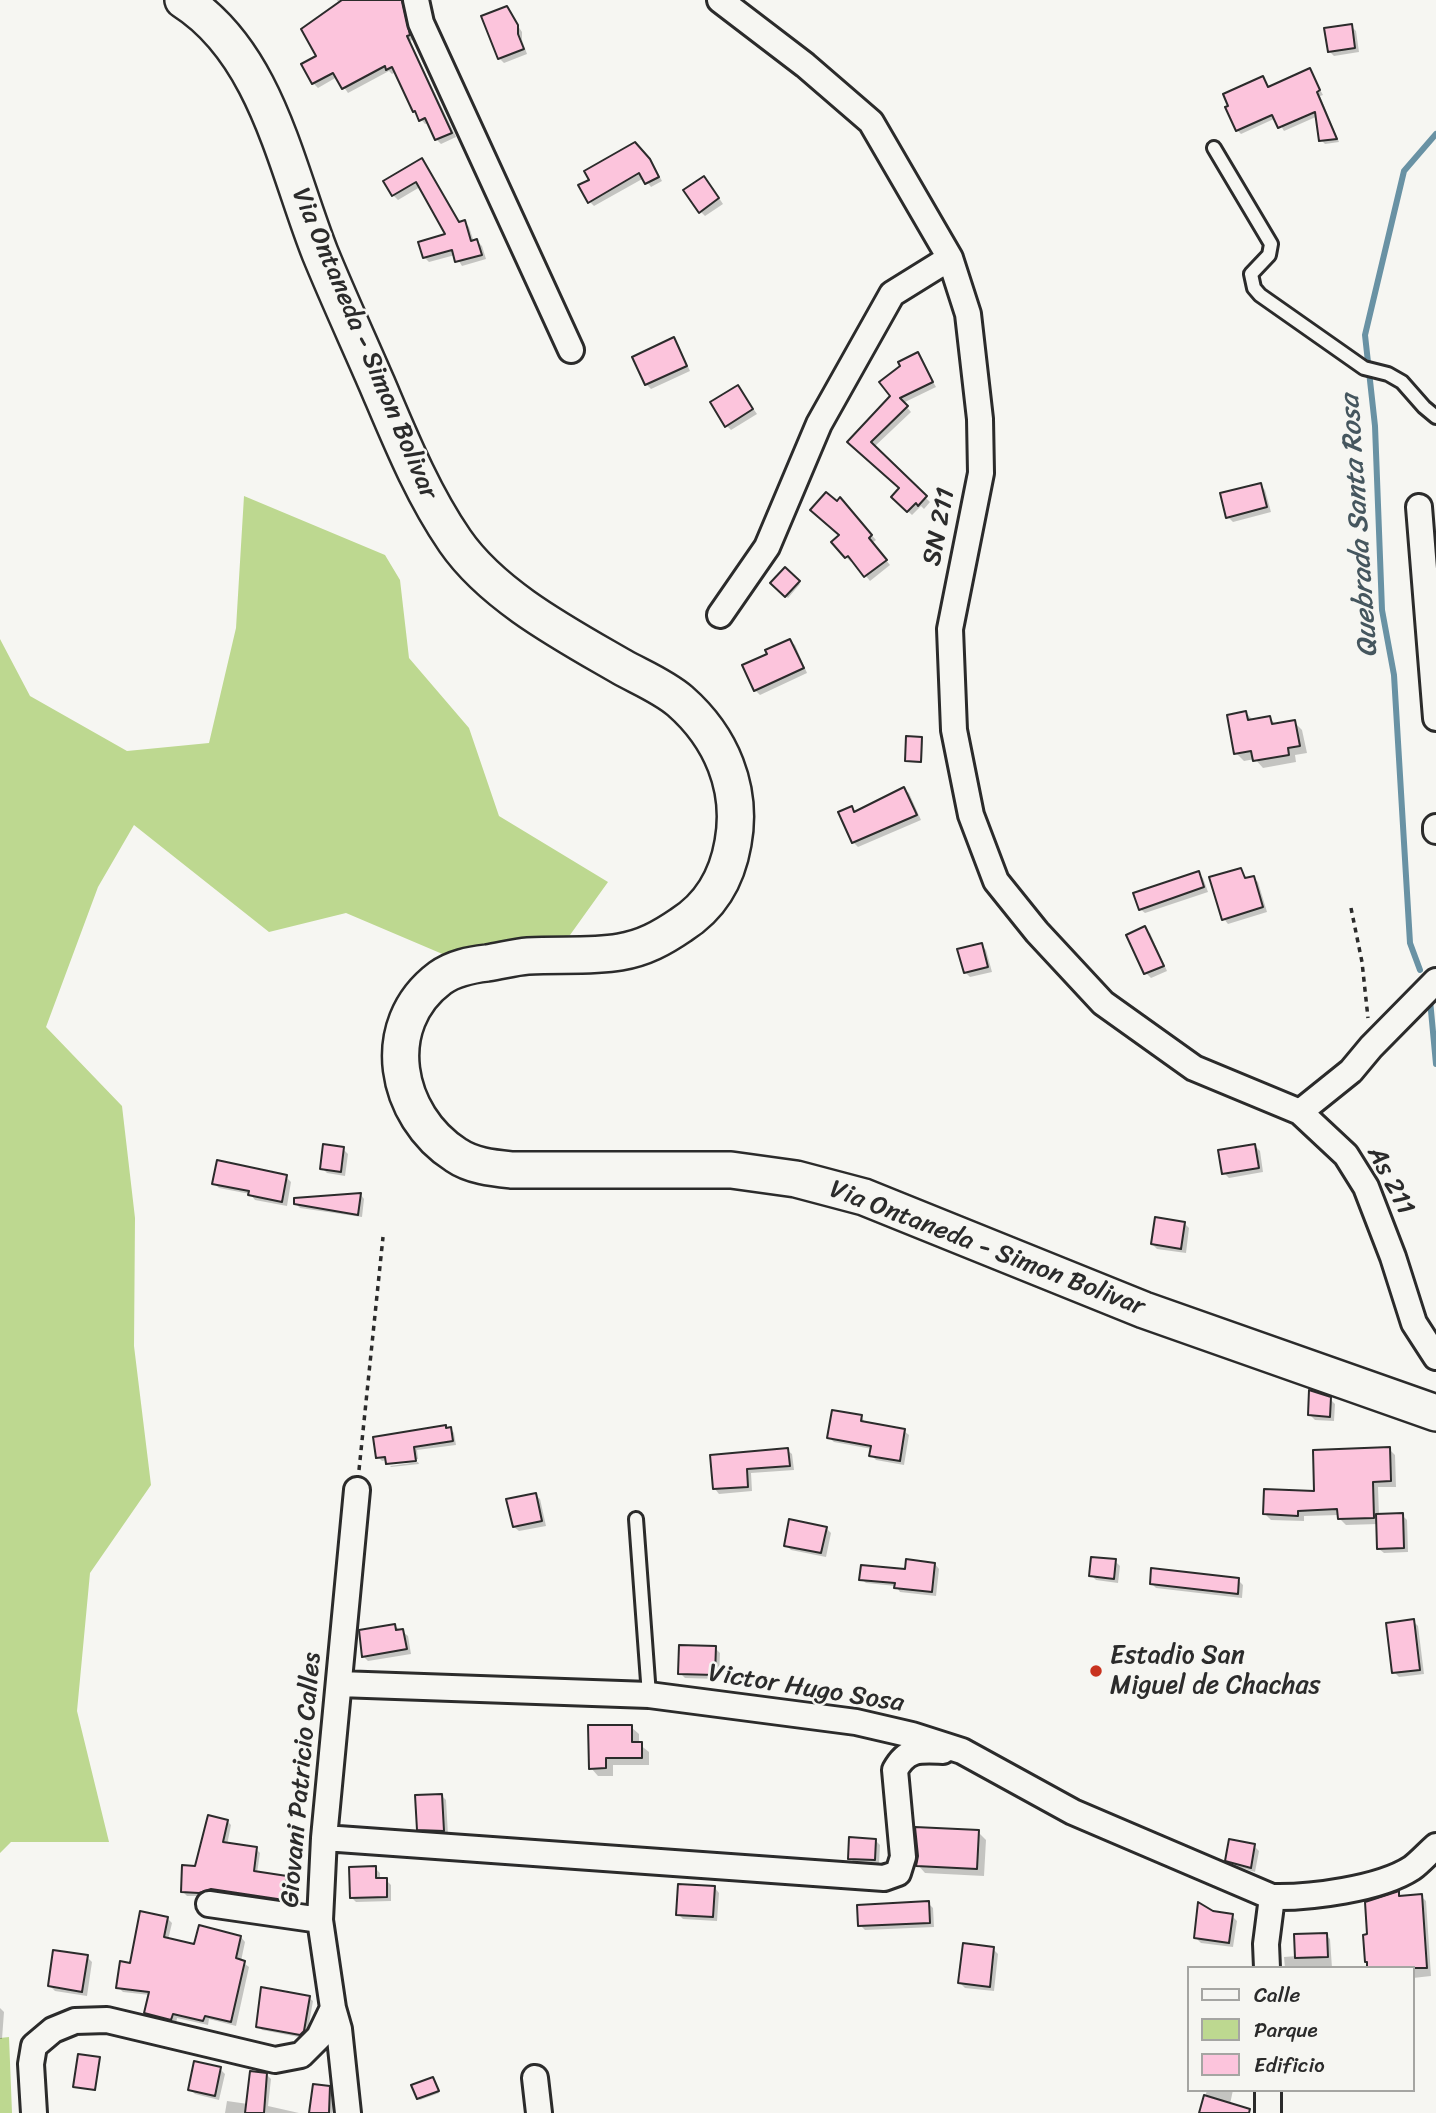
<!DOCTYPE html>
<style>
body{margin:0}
#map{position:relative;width:1436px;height:2113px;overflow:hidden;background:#f6f6f2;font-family:Sriracha,sans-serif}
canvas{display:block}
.legend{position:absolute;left:1187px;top:1966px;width:228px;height:126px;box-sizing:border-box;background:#f6f6f2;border:2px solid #a5a5a2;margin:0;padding:9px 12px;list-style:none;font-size:21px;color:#2b2b2b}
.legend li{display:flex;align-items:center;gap:14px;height:35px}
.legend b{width:35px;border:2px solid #a5a5a2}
</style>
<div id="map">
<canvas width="1436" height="2113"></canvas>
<ul class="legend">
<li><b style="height:9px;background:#f6f6f2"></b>Calle</li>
<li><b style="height:19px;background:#bdd890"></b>Parque</li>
<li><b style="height:19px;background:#fcc4dc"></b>Edificio</li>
</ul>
</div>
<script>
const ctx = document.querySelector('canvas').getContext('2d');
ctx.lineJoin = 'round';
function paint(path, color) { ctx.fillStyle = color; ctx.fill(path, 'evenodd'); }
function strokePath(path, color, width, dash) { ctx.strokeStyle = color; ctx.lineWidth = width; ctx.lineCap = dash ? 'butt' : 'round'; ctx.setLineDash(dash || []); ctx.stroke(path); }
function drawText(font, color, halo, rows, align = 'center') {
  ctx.font = font + ' Sriracha,sans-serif'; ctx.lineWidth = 5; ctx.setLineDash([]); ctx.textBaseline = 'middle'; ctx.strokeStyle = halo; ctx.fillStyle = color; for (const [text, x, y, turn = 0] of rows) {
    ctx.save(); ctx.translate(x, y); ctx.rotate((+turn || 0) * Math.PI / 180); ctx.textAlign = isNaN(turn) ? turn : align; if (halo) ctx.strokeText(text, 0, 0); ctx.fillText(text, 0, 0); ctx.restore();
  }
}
const green = new Path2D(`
 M244,496L385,555L400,580L409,658L469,728L499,816L608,882L570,935L466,964L346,913L269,932L134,825L98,887L46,1027L122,1106L135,1218L134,1346L151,1485L90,1573L77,1711L109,1842H11L0,1853V639L30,696L127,751L209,743L236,628Z
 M9,2037L12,2113H0V2038Z`);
const shadow = new Path2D(`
 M337,0H407L405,9L414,39L410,41L456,137L441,144L436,139L429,123L425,124L414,111L396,72L392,74L389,71L348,93L337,77L318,88L313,83L319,56L339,4Z
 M506,8L522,32V40L527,54L504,63L499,58Z
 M1351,26L1356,31L1359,52L1334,56L1329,51Z
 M1310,71L1323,95L1320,96L1339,142L1325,144L1321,140L1318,116L1284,131L1276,118L1241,134L1237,130L1263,78L1270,89Z
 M634,145L653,164L662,181L651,187L644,178L594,206L590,202L591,180Z
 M422,160L460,223L465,222L469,227L474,242L477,241L482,246L486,259L462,266L455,255L429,262L424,257L448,236L420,187L398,200L393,195Z
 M709,183L723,204L705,216L700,211Z
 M673,339L678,344L690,371L651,389L646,384Z
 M918,354L936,387L903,403L911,412L874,447L930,502L924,509L921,506L912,515L893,497L901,489L849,442L893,396Z
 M738,387L757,414L731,430L726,425Z
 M1260,485L1265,490L1271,512L1233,522L1228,517Z
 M837,504L845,505L876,540L872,543L890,565L870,581L853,560L851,562L846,557Z
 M785,570L800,584L788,598L773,583Z
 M790,641L795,645L807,673L760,695L755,690L770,654Z
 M1246,713L1253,720L1269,718L1277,725L1294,722L1302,730L1307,753L1295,755L1296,762L1263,768L1255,759L1244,761L1236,753Z
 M921,739L923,741L922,763L909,762L907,760Z
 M904,789L909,793L921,820L858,847L853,842L852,808L856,813Z
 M1241,870L1247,879L1253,878L1258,882L1267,912L1228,924L1224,919Z
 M1198,873L1203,878L1208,892L1145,913L1140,909Z
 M1145,929L1150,933L1167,971L1151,978L1146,973L1129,936Z
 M981,945L986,950L992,972L970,977L965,972Z
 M1255,1146L1260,1151L1263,1172L1229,1178L1224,1173Z
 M343,1149L348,1154L345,1176L327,1173L322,1168Z
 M286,1177L291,1182L287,1206L255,1200L250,1194L219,1188L214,1183Z
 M361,1195L364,1199L362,1217L300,1208L296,1204Z
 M1184,1223L1189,1228L1186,1253L1157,1249L1152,1244Z
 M1330,1399L1335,1404L1334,1421L1315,1420L1310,1415Z
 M861,1416L866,1424L904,1431L909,1435L904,1465L876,1460L871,1455L872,1449L834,1442L829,1438Z
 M447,1429H451L454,1433L456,1445L417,1450L418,1459L388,1462V1464L387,1460L382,1461L378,1457Z
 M1389,1449L1395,1455L1396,1487H1378L1379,1516L1402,1515L1407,1520L1408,1552L1384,1553L1379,1549L1378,1524L1346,1525L1340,1519L1339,1515L1304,1516V1521L1271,1520L1265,1514L1316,1493Z
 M787,1450L792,1454L794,1470L751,1473L752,1491L719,1494L715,1489L712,1457Z
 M418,1462L419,1464L391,1467L390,1466Z
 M535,1495L540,1499L546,1526L519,1531L514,1527Z
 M826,1528L831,1533L826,1557L791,1550L786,1545Z
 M1115,1561L1120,1566L1118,1583L1096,1580L1091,1575Z
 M935,1564L939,1569L936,1596L900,1592L896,1586L866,1583L861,1579Z
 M1238,1580L1243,1585L1242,1598L1156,1588L1152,1584Z
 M1413,1621L1418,1626L1424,1674L1399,1677L1394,1672Z
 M395,1626L408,1636L411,1654L368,1661L363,1656Z
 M715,1648L720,1653L719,1679L685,1678L680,1673Z
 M631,1727L639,1734V1744L649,1752V1765H613V1776H598L591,1768Z
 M442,1796L446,1800L448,1835L423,1834L418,1829Z
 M227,1821L231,1825L227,1845L256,1849L260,1853L257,1873L286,1878L290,1882L287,1903L216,1892L204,1896H187L183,1892Z
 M978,1832L986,1840L984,1876L925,1873L918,1865Z
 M876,1841L880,1845L879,1864L855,1863L850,1858Z
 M1254,1846L1259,1851L1255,1872L1232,1865L1227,1860Z
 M375,1868L380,1873V1880H386L391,1885V1901L356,1902L351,1897Z
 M715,1888L719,1893L717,1921L683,1919L678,1914Z
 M1398,1893L1402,1897L1421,1896L1426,1901L1431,1976L1413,1978V1968L1369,1936Z
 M928,1903L933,1908L934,1927L865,1930L860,1925Z
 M1212,1913L1232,1916L1237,1921L1233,1947L1201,1943L1196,1938Z
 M167,1918L172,1923L168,1940L196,1946L241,1937L245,1942L241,1961L249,1967L236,2026L209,2019L208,2025L177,2018L176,2024L150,2018L146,2013L150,1995L123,1992L118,1987L131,1965Z
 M1326,1935L1330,1939L1332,1968H1285L1284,1957L1297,1956Z
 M993,1949L998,1954L994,1991L965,1988L960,1983Z
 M87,1957L92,1962L87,1996L55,1991L50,1986Z
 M309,1998L313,2001L307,2035L304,2038L262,2030L258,2026Z
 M0,2008L4,2012L2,2039H0Z
 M220,2069L225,2074L219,2100L195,2094L190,2089Z
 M267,2075L271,2079L268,2106L299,2113H225L227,2101L248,2104Z
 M434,2081L439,2093L420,2100L418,2098Z
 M329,2087L334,2092L332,2113H311Z
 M1207,2090H1233L1230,2104L1247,2113H1201Z`);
const stream = new Path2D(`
 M1420,970L1410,943L1394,675L1382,610L1375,426L1365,335L1404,171L1436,134
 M1430,1000L1436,1064`);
const building = new Path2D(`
 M342,0H402L410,35L407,36L452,133L435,140L425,118L419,121L415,111L413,112L392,67L386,70L385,66L342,89L333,73L312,84L301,64L316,56L301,29Z
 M507,6L518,25V34L524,49L498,59L481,16Z
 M1352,24L1355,48L1328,52L1324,28Z
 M1310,68L1320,90L1317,92L1337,139L1319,141L1315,112L1278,128L1272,115L1236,131L1225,107L1228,106L1223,94L1263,76L1268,87Z
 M635,142L650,159L659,177L645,184L639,173L588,203L578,185L589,180L584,171Z
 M422,158L459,222L465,220L471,241L477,239L482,255L455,262L452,250L423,258L418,242L445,234L416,182L392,196L383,181Z
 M704,176L719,198L699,213L683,190Z
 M674,337L687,366L645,385L632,357Z
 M918,352L933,382L900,398L908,406L871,442L927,496L918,506L916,503L907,512L891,497L899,488L847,442L890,396L879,382L900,366L898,362Z
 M738,385L753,409L725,427L710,402Z
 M1261,483L1267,507L1226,518L1220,493Z
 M826,492L837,501L840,497L872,535L869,538L887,560L864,577L848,556L845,558L831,542L839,535L810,510Z
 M785,567L800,581L785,597L770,583Z
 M790,639L804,668L754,691L742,665L767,654L765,650Z
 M1246,711L1248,720L1270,716L1272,724L1295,720L1300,746L1288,748L1289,755L1253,761L1251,751L1234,754L1227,715Z
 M906,736L922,737L921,762L905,761Z
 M904,787L917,815L852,843L838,812L852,806L854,812Z
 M1241,868L1245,878L1254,876L1263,907L1222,920L1209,877Z
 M1199,871L1204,887L1139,910L1133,893Z
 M1145,926L1164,966L1144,974L1126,935Z
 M982,943L988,967L964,973L957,949Z
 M323,1144L344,1147L341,1172L320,1169Z
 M1255,1144L1259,1168L1222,1174L1218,1150Z
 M217,1160L287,1175L282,1202L248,1195L249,1191L212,1184Z
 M361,1193L358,1215L294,1204V1198Z
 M1155,1217L1185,1222L1181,1249L1151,1244Z
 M1309,1390L1331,1397L1330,1417L1308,1415Z
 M832,1410L862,1415L861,1421L905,1429L900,1461L869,1456L871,1446L827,1438Z
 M446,1425V1428L451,1427L453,1441L414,1447L416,1461L386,1464L385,1457L376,1458L373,1437Z
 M1390,1447L1391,1481L1373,1482L1374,1518L1338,1519L1337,1509L1298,1511V1516L1263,1514L1264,1489L1314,1491L1313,1450Z
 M788,1448L790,1466L747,1469L748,1487L713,1489L710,1455Z
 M536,1493L542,1521L513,1527L506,1499Z
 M1403,1513L1404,1548L1377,1549L1376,1514Z
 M789,1519L827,1527L821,1553L784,1546Z
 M1091,1557L1116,1559L1114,1579L1089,1576Z
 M906,1559L935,1563L932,1592L894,1588L895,1583L859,1580L861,1565L905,1569Z
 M1151,1568L1239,1578L1238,1594L1150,1584Z
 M1414,1619L1420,1670L1392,1673L1386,1623Z
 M395,1624L396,1630L403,1629L407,1649L362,1657L359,1630Z
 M679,1645L716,1646L715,1675L678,1674Z
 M588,1725H632V1742H642V1758H606V1768L589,1769Z
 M442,1794L444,1831L417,1830L415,1795Z
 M208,1815L228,1820L223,1842L257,1847L254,1871L287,1876L284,1900L211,1889L199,1893L181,1892L182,1865L195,1866Z
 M915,1827L979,1830L977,1869L916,1866L918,1856Z
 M849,1837L876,1839L875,1860L848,1859Z
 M1229,1839L1255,1844L1251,1868L1225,1861Z
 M376,1866V1878H387V1897L350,1898L349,1867Z
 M678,1884L715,1886L713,1917L676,1915Z
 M1399,1891V1896L1422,1894L1427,1968H1367V1962H1365L1363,1935L1367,1934L1365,1902Z
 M929,1901L930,1923L858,1926L857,1905Z
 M1198,1902L1213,1911L1233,1914L1229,1943L1194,1938Z
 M140,1911L168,1917L164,1937L194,1944L199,1925L241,1936L236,1958L245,1961L231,2022L205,2016L203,2021L173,2014L171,2020L144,2013L149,1992L116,1988L120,1961L130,1963Z
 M1327,1933L1328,1957L1295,1958L1294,1934Z
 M963,1943L994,1947L990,1987L958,1983Z
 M53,1950L88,1955L82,1992L48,1986Z
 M261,1987L310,1996L304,2031L300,2035L256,2027Z
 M78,2054L100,2057L95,2090L73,2087Z
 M194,2061L221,2067L215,2096L188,2090Z
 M250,2071L267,2073L264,2113H245Z
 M433,2077L439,2091L417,2099L411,2085Z
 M313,2084L330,2086L329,2113H309Z
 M1204,2095L1250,2109L1249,2113H1199Z`);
const path = new Path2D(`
 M1351,908L1362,962L1368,1018
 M359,1470L383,1237`);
const lane = new Path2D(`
 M1214,148L1271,244L1269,255L1251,274L1254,288L1260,295L1364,368L1388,374L1402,382L1424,407L1436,417
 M636,1519L649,1695`);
const street = new Path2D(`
 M416,0L421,23L571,350
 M720,0L805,65L871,122L950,258L968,314L980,419L981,473L950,629L954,730L971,815L996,881L1037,932L1103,1003L1194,1068L1300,1112L1346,1155L1366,1187L1393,1257L1414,1323L1436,1357
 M1419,507L1436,718
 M720,615L767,547L819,424L892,294L950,258
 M1436,827V831
 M1300,1112L1351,1071L1371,1047L1436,981
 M339,1684L649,1695L856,1722L912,1735L962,1751L1073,1812L1272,1897
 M324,1838L884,1878L898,1873L903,1857L895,1770C907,1748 920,1750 943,1751
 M209,1904L320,1920
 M1267,1968L1266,1944L1272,1897C1309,1898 1380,1889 1412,1868C1420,1862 1428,1853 1436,1846
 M333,2008L339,2029L348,2113
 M535,2078L539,2113
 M1268,2090V2113
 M34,2113L31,2064L34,2046L53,2030L75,2021L107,2020L275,2060L301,2055L319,2037L333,2008L320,1920L324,1838L357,1490`);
const secondary = new Path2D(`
 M183,0C266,53 286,167 320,253C338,297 358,340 377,384C400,438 422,493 455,541C493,596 565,634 622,667C640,677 664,687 680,701C721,737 743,788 733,843C727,878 711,906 681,925C662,938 644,948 620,952C590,957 559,954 528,956C514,957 501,961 487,963C470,965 454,968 440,978C377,1025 395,1116 456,1155C472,1166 493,1168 512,1170H731L796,1179L864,1197L1144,1310L1436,1413`);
const markers = [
 [1096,1671,7,"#c8321e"]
];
const streetNames = [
 ["Via Ontaneda - Simon Bolivar",364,344,67],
 ["SN 211",940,527,-79],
 ["As 211",1390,1181,63],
 ["Via Ontaneda - Simon Bolivar",987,1249,21],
 ["Victor Hugo Sosa",806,1689,9],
 ["Giovani Patricio Calles",302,1780,-85]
];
const poiNames = [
 ["Estadio San",1110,1656],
 ["Miguel de Chachas",1110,1686]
];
const waterNames = [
 ["Quebrada Santa Rosa",1360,526,-94]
];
paint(green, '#bdd890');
paint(shadow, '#0003');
strokePath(stream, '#6992a4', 6);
paint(building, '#fcc4dc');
strokePath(building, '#2b2b2b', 2);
strokePath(lane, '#2b2b2b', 18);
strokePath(street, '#2b2b2b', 30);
strokePath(secondary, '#2b2b2b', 40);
strokePath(path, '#2b2b2b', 3.5, [5, 5]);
strokePath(lane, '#f6f6f2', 12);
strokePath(street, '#f6f6f2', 24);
strokePath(secondary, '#f6f6f2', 35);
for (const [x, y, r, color] of markers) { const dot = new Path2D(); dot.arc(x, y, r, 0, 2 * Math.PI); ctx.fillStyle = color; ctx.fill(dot); strokePath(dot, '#f6f6f2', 2.5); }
drawText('26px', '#2b2b2b', '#f6f6f2', streetNames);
drawText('26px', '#2b2b2b', '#f6f6f2', poiNames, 'left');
drawText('italic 28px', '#45565e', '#f6f6f2', waterNames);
</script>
